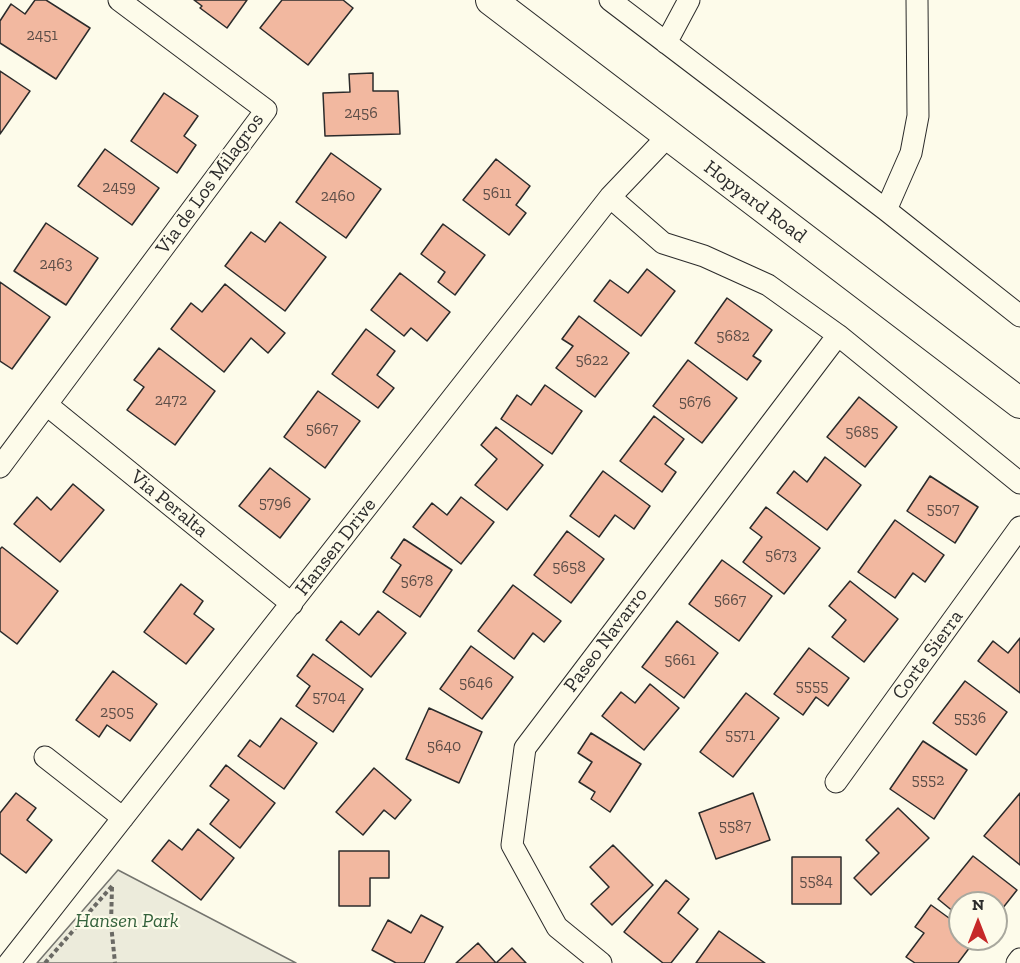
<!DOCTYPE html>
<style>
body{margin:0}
#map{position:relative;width:1020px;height:963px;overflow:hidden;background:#fdfbea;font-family:"Zilla Slab",serif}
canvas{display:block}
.north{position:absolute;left:948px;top:891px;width:60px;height:60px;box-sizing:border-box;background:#fdfbea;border:2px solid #a9a89e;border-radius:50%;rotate:0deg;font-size:16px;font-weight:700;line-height:24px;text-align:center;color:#2b2b2b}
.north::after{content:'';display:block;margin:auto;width:21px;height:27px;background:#c62828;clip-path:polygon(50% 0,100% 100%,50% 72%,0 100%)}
</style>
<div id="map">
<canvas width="1020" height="963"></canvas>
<div class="north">N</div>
</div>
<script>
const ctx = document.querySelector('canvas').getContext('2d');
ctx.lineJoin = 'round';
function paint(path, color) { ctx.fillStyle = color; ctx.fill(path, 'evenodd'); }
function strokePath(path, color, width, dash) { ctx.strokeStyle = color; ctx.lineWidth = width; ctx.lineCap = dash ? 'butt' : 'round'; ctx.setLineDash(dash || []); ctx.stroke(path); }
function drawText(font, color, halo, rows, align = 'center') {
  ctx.font = font + ' "Zilla Slab",serif'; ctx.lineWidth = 4.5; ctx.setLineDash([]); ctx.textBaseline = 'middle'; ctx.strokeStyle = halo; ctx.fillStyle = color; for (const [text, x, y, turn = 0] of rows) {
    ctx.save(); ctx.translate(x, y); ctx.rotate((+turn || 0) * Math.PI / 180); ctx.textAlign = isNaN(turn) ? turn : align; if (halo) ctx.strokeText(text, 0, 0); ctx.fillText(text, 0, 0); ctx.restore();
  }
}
const green = new Path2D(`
 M118,870L296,963H37Z`);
const building = new Path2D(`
 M35,0H46L90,28L56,79L0,43V21L11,4L25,14Z
 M194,0H247L227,28L200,8L202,6Z
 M282,0H343L353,8L308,65L260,28Z
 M0,71L30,91L0,134Z
 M373,73V91H398L400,134L325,136L323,93L350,92L349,74Z
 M164,93L198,116L184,136L196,145L177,173L131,141Z
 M105,149L159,188L132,225L78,186Z
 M331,153L381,189L346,238L296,202Z
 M496,159L530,186L516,205L526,213L509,235L463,200Z
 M280,222L326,257L285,311L225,266L251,232L265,242Z
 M46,223L98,258L66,305L14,271Z
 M443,224L485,255L455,295L438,282L445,272L421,254Z
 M647,269L675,291L641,336L594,301L610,280L628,293Z
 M400,273L450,312L427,341L411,328L404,336L371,310Z
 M0,282L50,317L12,369L0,361Z
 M225,284L285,333L268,353L251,338L224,372L171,329L191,303L202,312Z
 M727,298L772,330L753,356L761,361L747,380L695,343Z
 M579,316L629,353L595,397L556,368L573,346L562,339Z
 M366,329L395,351L377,375L394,388L378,408L332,374Z
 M159,348L215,391L175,445L127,410L144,387L134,380Z
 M688,360L737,398L702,443L653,406Z
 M545,385L582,411L552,454L501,419L517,395L531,405Z
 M318,391L360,421L325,468L284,437Z
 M859,397L897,427L865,467L827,437Z
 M654,416L684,439L665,464L676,472L662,492L620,461Z
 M496,427L543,465L507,510L475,485L497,459L481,445Z
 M825,457L861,485L827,530L777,493L794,471L807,482Z
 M270,468L310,499L280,538L239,506Z
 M603,471L650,506L634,529L615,515L599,537L570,516Z
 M930,476L978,507L955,543L907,511Z
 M73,484L104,510L60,562L14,524L37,497L51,510Z
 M461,497L494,522L461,564L413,527L432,503L447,515Z
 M766,507L820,548L784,594L743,562L762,537L750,528Z
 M895,520L944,555L925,582L913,573L895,598L858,572Z
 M567,531L604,559L571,603L534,575Z
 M404,539L452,570L420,617L383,592L401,565L391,558Z
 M2,547L58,591L17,644L0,631V549Z
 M722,560L772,596L739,641L689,604Z
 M850,581L898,619L864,662L832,637L846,620L829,606Z
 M181,584L203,601L194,614L214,629L186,664L144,632Z
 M513,585L561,621L544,642L533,633L514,659L478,631Z
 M378,611L406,633L371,677L326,640L341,621L359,635Z
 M677,621L718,653L684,698L642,667Z
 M1020,638V693L978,661L993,641L1008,653Z
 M471,646L513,677L482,719L440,689Z
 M809,648L849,678L828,706L816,697L803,715L774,694Z
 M313,654L363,689L333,732L296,706L310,686L297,676Z
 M113,671L157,704L130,741L107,725L99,737L76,720Z
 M965,681L1007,712L976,755L933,723Z
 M650,684L679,708L644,750L602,716L621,692L635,703Z
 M746,693L779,718L733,777L700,752Z
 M429,708L482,732L459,783L406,759Z
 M281,718L317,743L284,789L238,756L250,740L260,747Z
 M591,733L641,764L610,812L591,799L595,792L579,782L592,762L578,753Z
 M923,741L967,770L934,819L890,789Z
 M226,765L275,803L240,848L210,824L229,800L210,786Z
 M374,768L411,800L395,819L384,810L363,835L336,812Z
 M16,793L36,808L27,820L52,840L26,873L0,853V813Z
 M753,793L770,840L716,859L699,813Z
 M1020,793V865L984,836Z
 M898,808L929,838L871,895L854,878L879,853L866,840Z
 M198,829L234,858L201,900L152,861L169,840L182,850Z
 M613,845L653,885L612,925L591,904L609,887L590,867Z
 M339,851H389V878H370V906H339Z
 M973,856L1017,890L1002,909L984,894L977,903H960V917L938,899Z
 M792,857H841V904H792Z
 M666,880L689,899L678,913L698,929L671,963H663L624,932Z
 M931,905L960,926V939H976L958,963H915L906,957L924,933L915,927Z
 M421,915L443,927L424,963H396L372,950L388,920L411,933Z
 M719,931L765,963H696Z
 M478,943L496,963L512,948L526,963H456Z`);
const path = new Path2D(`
 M112,887L111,924L115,963
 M45,963L112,886`);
const minor = new Path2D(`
 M610,0L886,210L1020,316
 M666,43L689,0
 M610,197L663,243L704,256L768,285L838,335L1020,483
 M886,210L911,153L918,116L917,0
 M47,405L292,604
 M0,467L266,110L119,0
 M45,757L123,818
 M836,782L1020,527
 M9,963L610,197L668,136
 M601,963L557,927L512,845L525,748L838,335
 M1017,963L1020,959`);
const secondary = new Path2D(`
 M491,0L1020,403`);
const numberNames = [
 ["2451",42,35],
 ["2456",361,113],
 ["2459",119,187],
 ["5611",497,193],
 ["2460",338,196],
 ["2463",56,264],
 ["5682",733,336],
 ["5622",592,360],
 ["2472",171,400],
 ["5676",695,402],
 ["5667",322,429],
 ["5685",862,432],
 ["5796",275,503],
 ["5507",943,509],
 ["5673",781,555],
 ["5658",569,567],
 ["5678",417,581],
 ["5667",730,600],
 ["5661",680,660],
 ["5646",476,683],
 ["5555",812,686],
 ["5704",329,697],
 ["2505",117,712],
 ["5536",970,718],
 ["5571",740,735],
 ["5640",444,746],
 ["5552",928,780],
 ["5587",735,826],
 ["5584",816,881]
];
const streetNames = [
 ["Via de Los Milagros",210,184,-54],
 ["Hopyard Road",755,202,37],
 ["Via Peralta",169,504,39],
 ["Hansen Drive",336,547,-52],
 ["Paseo Navarro",606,640,-53],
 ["Corte Sierra",928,655,-54]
];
const parkNames = [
 ["Hansen Park",127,921]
];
paint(green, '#ecebdb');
strokePath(green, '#74746e', 1.5);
paint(building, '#f2b8a0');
strokePath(building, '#2b2b2b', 1.5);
strokePath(minor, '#2b2b2b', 23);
strokePath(secondary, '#2b2b2b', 32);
strokePath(path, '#6a6964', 4, [4.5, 3]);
strokePath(minor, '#fdfbea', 21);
strokePath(secondary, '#fdfbea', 30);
drawText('16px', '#5d4e48', null, numberNames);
drawText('20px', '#2b2b2b', '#fdfbea', streetNames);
drawText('italic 20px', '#34623c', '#fdfbea', parkNames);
</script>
